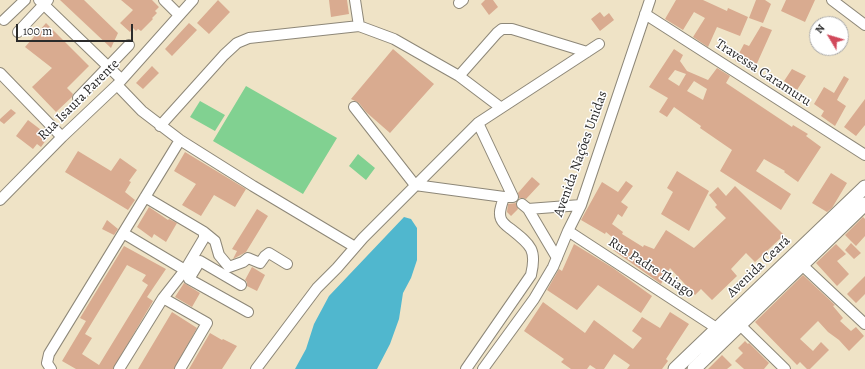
<!DOCTYPE html>
<meta charset="utf-8">
<style>
body{margin:0}
#map{position:relative;width:865px;height:369px;overflow:hidden;background:#efe3c6;font-family:Alegreya,serif}
canvas{display:block}
.north{position:absolute;left:809px;top:16px;width:40px;height:40px;box-sizing:border-box;background:#fff;border:1px solid #aaa;border-radius:50%;rotate:308deg;font-size:11px;font-weight:700;line-height:16px;text-align:center;color:#2b2b2b}
.north::after{content:'';display:block;margin:auto;width:14px;height:18px;background:#d1495b;clip-path:polygon(50% 0,100% 100%,50% 72%,0 100%)}
.scale{position:absolute;left:16px;top:24px;width:117px;height:18px;box-sizing:border-box;border:2px solid #2b2b2b;border-top:0;padding-left:5px;font-size:12px;line-height:14px;white-space:nowrap;color:#2b2b2b;-webkit-text-stroke:3px #fff;paint-order:stroke}
</style>
<div id="map">
<canvas width="865" height="369"></canvas>
<div class="north">N</div>
<div class="scale">100 m</div>
</div>
<script>
const ctx = document.querySelector('canvas').getContext('2d');
ctx.lineJoin = 'round';
function paint(path, color) { ctx.fillStyle = color; ctx.fill(path, 'evenodd'); }
function strokePath(path, color, width, dash) { ctx.strokeStyle = color; ctx.lineWidth = width; ctx.lineCap = dash ? 'butt' : 'round'; ctx.setLineDash(dash || []); ctx.stroke(path); }
function drawText(font, color, halo, rows, align = 'center') {
  ctx.font = font + ' Alegreya,serif'; ctx.lineWidth = 3; ctx.setLineDash([]); ctx.textBaseline = 'middle'; ctx.strokeStyle = halo; ctx.fillStyle = color; for (const [text, x, y, turn = 0] of rows) {
    ctx.save(); ctx.translate(x, y); ctx.rotate((+turn || 0) * Math.PI / 180); ctx.textAlign = isNaN(turn) ? turn : align; if (halo) ctx.strokeText(text, 0, 0); ctx.fillText(text, 0, 0); ctx.restore();
  }
}
const green = new Path2D(`
 M246,86L337,138L303,194L213,141Z
 M200,101L225,115L215,131L190,117Z
 M358,154L375,168L366,180L349,166Z`);
const water = new Path2D(`
 M404,217L411,219L417,228V260L411,278L403,293L399,319L390,344L377,369H295L306,349L314,324L329,296Z`);
const building = new Path2D(`
 M60,0H84L118,33L111,48Z
 M121,0H152L159,7L155,11L157,13L152,18L153,19L141,31L138,29L136,31L133,28L130,32L120,23L133,10Z
 M218,0L230,12L209,34L197,23Z
 M329,0H347L349,14L331,17Z
 M485,0H493L498,7L489,15L481,4Z
 M676,0H703L727,11L728,8L748,17L740,36L717,27L708,47L693,37L705,18L694,12L683,30L665,19Z
 M756,0H765L771,4L763,23L749,18Z
 M786,0H815L805,22L781,11Z
 M600,12L604,17L609,13L614,20L600,31L591,19Z
 M46,23L89,66L67,88L73,94L72,97L56,112L32,87L52,68L25,47Z
 M189,23L197,30L172,56L165,49Z
 M761,26L772,30L754,70L735,61L744,44L749,46Z
 M393,49L434,84L390,133L366,112L359,103L351,99Z
 M674,49L683,55L680,61L687,71L708,80L717,68L730,76L726,83L792,127L793,125L808,134L806,136L821,147L798,182L784,172L785,171L764,159L756,171L791,194L781,210L720,171L732,150L700,128L701,126L674,107L667,117L659,112L668,98L649,87ZM675,70L686,74L679,86L668,79ZM694,81L707,89L703,100L687,91Z
 M152,66L159,73L143,89L136,83Z
 M792,69L806,76L797,90L784,81Z
 M844,76L849,79L839,96L834,93Z
 M824,87L839,96L837,100L846,106L835,126L821,116L824,111L814,104Z
 M865,99V125L856,136L844,127Z
 M11,109L16,113L4,124L0,121V119Z
 M28,120L49,136L41,147L37,144L33,149L16,136Z
 M78,151L111,171L120,158L137,170L129,181L131,182L125,192L135,200L128,210L65,172Z
 M185,152L246,189L235,207L214,195L201,216L182,205L196,184L174,171Z
 M677,171L709,191L689,231L661,214L673,192L667,188Z
 M831,173L847,183L832,208L827,212L812,203Z
 M532,177L540,184L526,199L523,198H519L518,193Z
 M626,181L633,186L621,202L628,207L622,217L618,214L612,224L623,232L622,234L643,247L644,245L654,249L666,230L694,248L726,218L715,207L717,205L709,195L718,187L726,196L735,186L784,235L755,262L746,253L731,269L737,276L712,300L701,289L695,295L670,268L661,284L613,250L618,242L606,232L605,234L581,220L602,182L618,192Z
 M516,203L518,209L511,216L507,212L508,204Z
 M149,207L168,220L169,219L177,223L166,242L154,234L152,238L137,227Z
 M257,209L268,216L246,252L233,259L237,251L232,249Z
 M863,217L865,219V236L856,246L845,235Z
 M107,220L118,229L114,235L102,229Z
 M851,243L861,253L854,259L845,250Z
 M574,244L613,268L652,296L641,313L598,285L577,310L547,290L559,269L562,271Z
 M836,244L846,254L837,261L849,274L837,286L816,263Z
 M124,246L166,269L147,297L153,301L113,369H76L62,361L86,321L80,318ZM127,265L146,275L142,281L148,285L99,365L82,354L92,338L85,334Z
 M252,267L265,275L257,291L247,286V282L245,280Z
 M803,275L835,305L833,306L843,318L840,321L851,331L856,327L864,336L849,351L839,340L828,332L818,321L800,339L813,351L821,342L829,350L810,369H807L800,362L797,365L755,322Z
 M865,276V294L856,303L847,294Z
 M184,283L200,293L192,307L175,297Z
 M543,302L585,333L594,320L633,349L642,338L632,331L642,317L660,328L670,312L689,324L666,359L668,361L662,369H627L630,365L614,354L604,369H596L590,365L587,369H571L561,362L564,359L524,331Z
 M172,312L197,328L174,369H138Z
 M210,333L222,340L223,339L237,346L222,369H189Z
 M745,341L748,344L749,343L769,363L764,369H744L735,361L743,353L738,348Z
 M722,355L732,365L727,369H708Z`);
const minor = new Path2D(`
 M39,0L121,79
 M164,0L179,15
 M355,0L359,26
 M832,0L865,25
 M459,3L463,0
 M645,14L865,155
 M4,20L25,0
 M18,32L48,0
 M0,73L62,137
 M459,76L497,33L502,29H512L587,52
 M117,85L142,111L180,140L253,186L355,247
 M78,98L129,45
 M354,107L415,185L504,197H513L478,123
 M160,126L224,55L237,43L249,38L359,26L394,39L459,76L500,107
 M0,200L62,137L117,85L193,0
 M522,204L528,209L557,258
 M528,209L581,205
 M568,231L718,329
 M204,232L215,241L219,255L229,267L243,262L248,258L260,263L265,256L269,253L287,264
 M123,233L185,270
 M802,265L865,324
 M241,285L200,261L189,279L248,312
 M163,298L207,323L180,369
 M740,325L785,369
 M51,369L47,363L49,354L180,140
 M119,369L163,298L185,270L204,238V232L145,197
 M256,369L317,288L337,268L363,238L478,123L599,44
 M466,369L531,275C537,250 531,245 512,230C508,227 503,224 501,219C498,212 502,204 504,197
 M483,369L534,299L553,267L568,231L581,205L650,0`);
const major = new Path2D(`
 M675,369L865,187
 M694,369L865,204`);
const streetNames = [
 ["Travessa Caramuru",763,73,33],
 ["Rua Isaura Parente",79,100,-45],
 ["Avenida Nações Unidas",581,154,-70],
 ["Avenida Ceará",759,267,-44],
 ["Rua Padre Thiago",651,268,33]
];
paint(green, '#81d191');
paint(water, '#50b7ce');
paint(building, '#d9ab90');
strokePath(minor, '#8d8778', 12);
strokePath(major, '#8d8778', 15);
strokePath(minor, '#fff', 10);
strokePath(major, '#fff', 13);
drawText('14px', '#2b2b2b', '#fff', streetNames);
</script>
